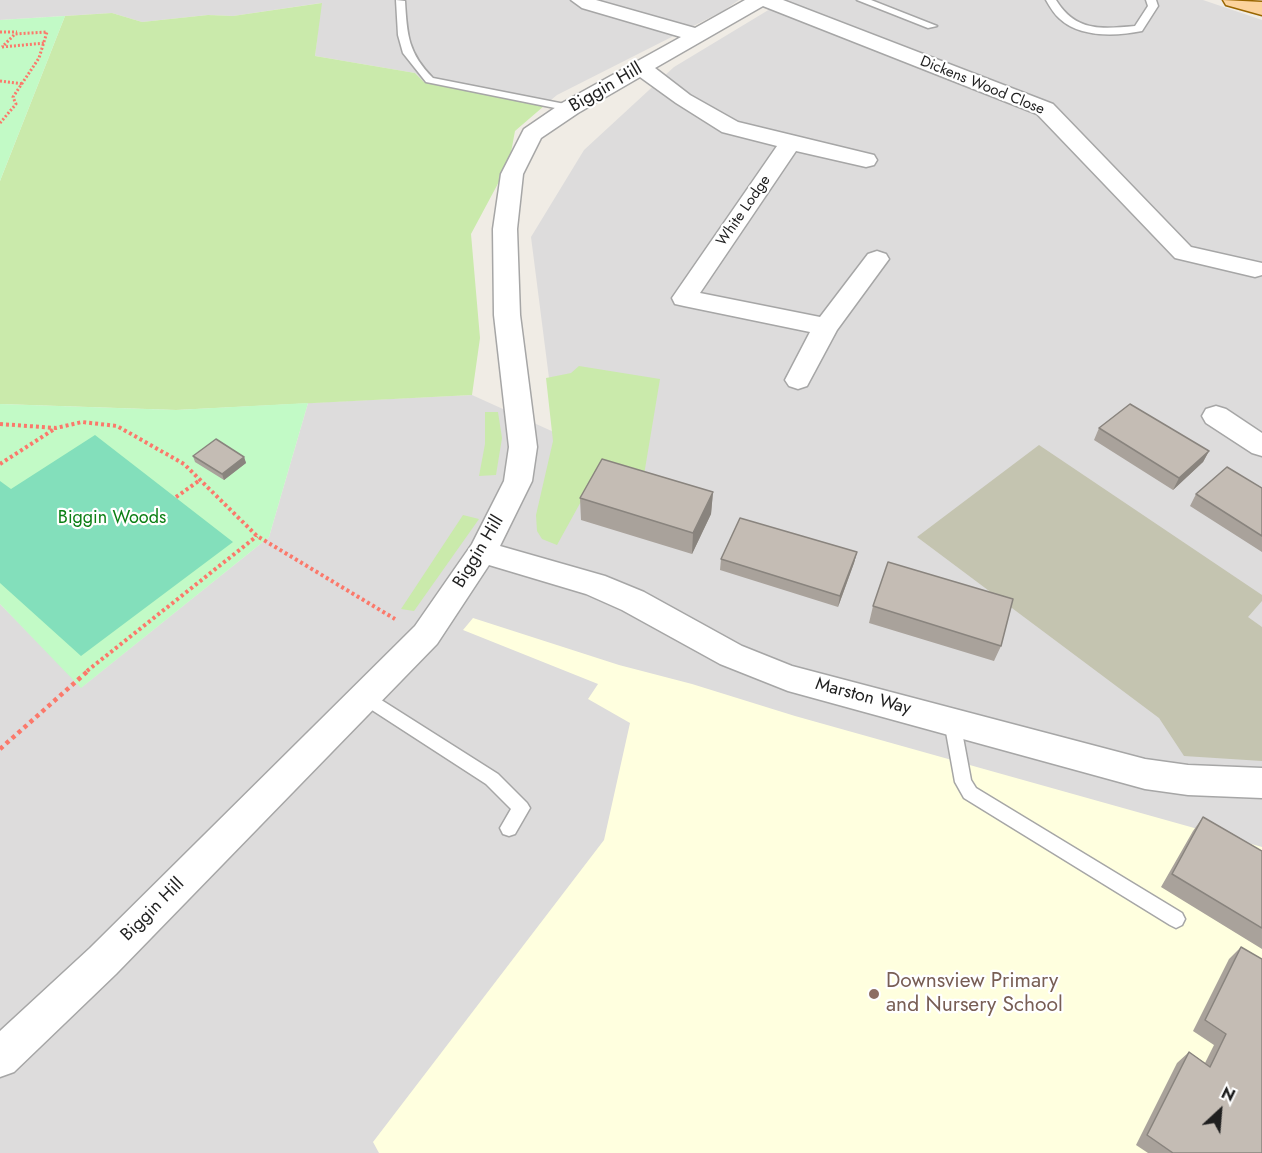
<!DOCTYPE html>
<style>
body{margin:0}
#map{position:relative;width:1262px;height:1153px;overflow:hidden;background:#f0ece5;font-family:Jost,sans-serif}
canvas{display:block}
.north{position:absolute;left:1190px;top:1081px;width:60px;height:60px;-webkit-text-stroke:4px #fff;paint-order:stroke;rotate:26deg;font-size:16px;font-weight:700;line-height:24px;text-align:center;color:#1f1f1f}
.north::after{content:'';display:block;margin:auto;width:21px;height:27px;background:#1f1f1f;clip-path:polygon(50% 0,100% 100%,50% 72%,0 100%)}
</style>
<div id="map">
<canvas width="1262" height="1153"></canvas>
<div class="north">N</div>
</div>
<script>
const ctx = document.querySelector('canvas').getContext('2d');
ctx.lineJoin = 'round';
function paint(path, color) { ctx.fillStyle = color; ctx.fill(path, 'evenodd'); }
function strokePath(path, color, width, dash) { ctx.strokeStyle = color; ctx.lineWidth = width; ctx.lineCap = dash ? 'butt' : 'round'; ctx.setLineDash(dash || []); ctx.stroke(path); }
function drawText(font, color, halo, rows, align = 'center') {
  ctx.font = font + ' Jost,sans-serif'; ctx.lineWidth = 4.5; ctx.setLineDash([]); ctx.textBaseline = 'middle'; ctx.strokeStyle = halo; ctx.fillStyle = color; for (const [text, x, y, turn = 0] of rows) {
    ctx.save(); ctx.translate(x, y); ctx.rotate((+turn || 0) * Math.PI / 180); ctx.textAlign = isNaN(turn) ? turn : align; if (halo) ctx.strokeText(text, 0, 0); ctx.fillText(text, 0, 0); ctx.restore();
  }
}
const residential = new Path2D(`
 M0,0H739L723,11L557,95L544,106L424,82L415,73L315,56L321,3L233,16L208,15L142,22L112,13L0,20Z
 M785,0H1203L1262,20V1153H0V604L82,687L269,537L308,403L472,395L556,433L531,237L584,150L674,67Z`);
const education = new Path2D(`
 M473,618L619,665L692,684L795,716L1262,847V1153H379L373,1142L604,840L630,723L588,699L598,684L463,630Z`);
const construction = new Path2D(`
 M1039,445L1262,595V601L1248,617L1262,627V761L1184,756L1159,718L917,537Z`);
const grass = new Path2D(`
 M322,3L315,56L415,73L424,82L544,106L515,131L509,163L471,234L480,338L472,395L176,410L0,404V181L65,16L112,13L142,22L208,15L233,16Z
 M579,366L660,379L642,487L594,478L557,545L542,539L537,531L536,515L553,441L546,378L571,373Z
 M485,412H498L502,438L496,475L479,476L485,444Z
 M463,515L479,519L414,611L401,609Z`);
const park = new Path2D(`
 M65,16L0,181V20Z
 M308,403L269,537L81,688L0,604V404L176,410Z`);
const pitch = new Path2D(`
 M95,435L233,542L81,656L0,583V481L11,489Z`);
const pathFar2 = new Path2D(`
 M0,32H17
 M2,47L45,43
 M0,81L23,84
 M0,123L16,104L13,97L39,58L47,32L15,34L2,47`);
const pathFar1 = new Path2D(`
 M0,424L56,428L82,422L117,426L184,464L257,536L395,619
 M0,464L56,428
 M176,497L200,480
 M87,671L257,536`);
const path = new Path2D(`
 M0,749L89,670`);
const service = new Path2D(`
 M396,0L405,1C407,35 408,53 433,78L570,105L575,108L570,111L426,82L403,53L398,35Z
 M857,0H871L937,26L928,28Z
 M1046,0H1056C1076,32 1101,29 1135,26L1148,6L1146,0H1156L1158,6L1142,31C1117,36 1080,38 1060,19C1054,14 1050,7 1046,0Z
 M364,689L498,774L527,803L530,808L515,834L509,836L503,834L500,828L511,809L486,784L358,701L356,696L358,691Z
 M952,714L958,716L960,721L971,780L976,788L1182,913L1185,919L1182,925L1176,928L1170,925L964,798L955,782L944,721L946,716Z`);
const minor = new Path2D(`
 M571,0H596L695,28L745,0H783L1053,104L1191,247L1262,263V275L1255,277L1175,258L1037,114L763,6L655,68L690,95L738,122L874,155L877,160L874,165L866,167L796,151L700,293L820,317L868,254L877,251L886,254L889,259L837,330L807,386L798,389L789,386L785,380L810,332L684,306L675,304L672,298L777,146L722,132L676,103L640,77L578,113L541,138L523,174L517,229L520,315L537,447L532,481L500,546L605,576L644,592L742,646L792,666L1145,759L1188,765L1262,768V798L1188,795L1145,789L788,691L720,664L622,610L586,594L489,565L437,644L116,974L14,1072L0,1077V1031L90,948L415,626L472,544L504,481L509,447L494,315L493,229L501,174L524,129L562,103L681,37L582,8Z
 M1216,406L1226,409L1262,433V456L1252,453L1206,423L1202,416L1206,409Z`);
const primary = new Path2D(`
 M1223,0L1262,2V15L1226,5Z`);
const wall = new Path2D(`
 M1099,428L1209,451L1203,462L1173,490L1094,440Z
 M193,456L244,457L246,463L224,480L195,462Z
 M1262,488V552L1190,506L1196,494Z
 M713,492L711,514L692,554L581,520L580,498Z
 M857,552L854,563L838,607L720,570L721,559Z
 M873,606L1001,646L994,661L869,623Z
 M1203,817L1262,851V949L1161,887L1193,831Z
 M1241,947L1262,1153H1148L1136,1145L1177,1063L1189,1052L1205,1063L1214,1045L1193,1031L1229,959Z`);
const shadedWall = new Path2D(`
 M1209,451L1203,462L1173,490L1179,478Z
 M244,457L246,463L224,480L222,474Z
 M713,492L711,514L692,554L693,533Z
 M857,552L854,563L838,607L840,596Z`);
const building = new Path2D(`
 M1130,404L1209,451L1179,478L1099,428Z
 M216,439L244,457L222,474L193,456Z
 M602,459L713,492L693,533L580,498Z
 M1227,467L1262,488V536L1196,494Z
 M740,518L857,552L840,596L721,559Z
 M888,562L1013,599L1001,646L873,606Z
 M1203,817L1262,851V928L1172,874Z
 M1241,947L1262,959V1153H1173L1147,1135L1189,1052L1210,1067L1226,1034L1205,1020Z`);
const markers = [
 [874,994,6,"#8d6e63"]
];
const farStreetnames = [
 ["Dickens Wood Close",982,86,22],
 ["White Lodge",744,211,-55]
];
const streetNames = [
 ["Biggin Hill",606,88,-30],
 ["Biggin Hill",479,552,-59],
 ["Marston Way",863,697,15],
 ["Biggin Hill",153,910,-45]
];
const parkNames = [
 ["Biggin Woods",112,519]
];
const nearEducationnames = [
 ["Downsview Primary",886,982],
 ["and Nursery School",886,1006]
];
paint(residential, '#dddcdc');
paint(education, '#ffffdf');
paint(construction, '#c4c4b0');
paint(grass, '#caeaab');
paint(park, '#c2fac6');
paint(pitch, '#83dfbb');
strokePath(service, '#a6a6a6', 3);
strokePath(minor, '#a6a6a6', 3);
strokePath(primary, '#9a6600', 3);
strokePath(pathFar2, '#fb796b', 3, [2, 2]);
strokePath(pathFar1, '#fb796b', 4, [3, 3]);
strokePath(path, '#fb796b', 4.5, [4, 4]);
paint(service, '#fff');
paint(minor, '#fff');
paint(primary, '#fcd39d');
paint(wall, '#a9a29b');
paint(shadedWall, '#89847e');
paint(building, '#c4bcb4');
strokePath(building, '#89847e', 1.5);
for (const [x, y, r, color] of markers) { const dot = new Path2D(); dot.arc(x, y, r, 0, 2 * Math.PI); ctx.fillStyle = color; ctx.fill(dot); strokePath(dot, '#fff', 2); }
drawText('15px', '#1f1f1f', '#fff', farStreetnames);
drawText('18px', '#1f1f1f', '#fff', streetNames);
drawText('18px', '#0b7f14', '#fff', parkNames);
drawText('21px', '#785e54', '#fff', nearEducationnames, 'left');
</script>
